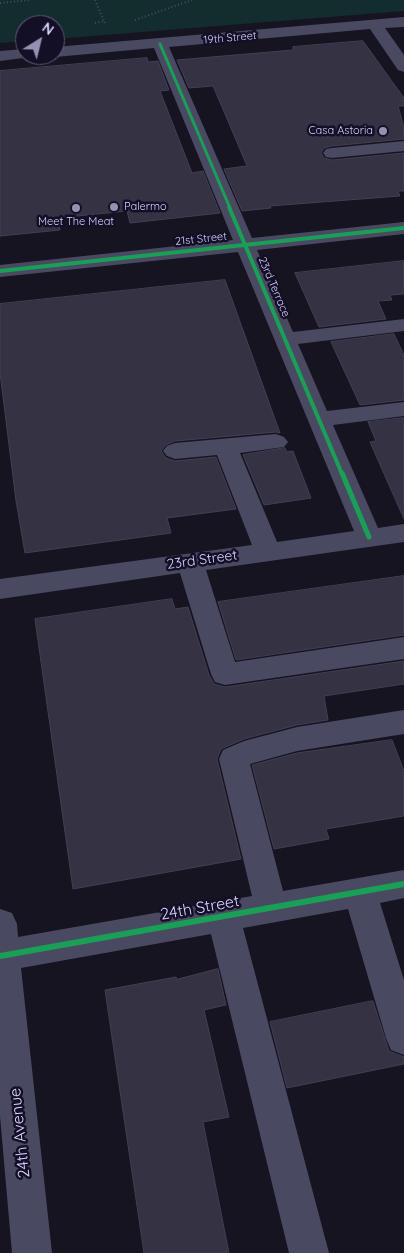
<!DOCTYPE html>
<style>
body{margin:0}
#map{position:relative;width:404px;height:1253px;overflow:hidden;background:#161421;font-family:Quicksand,sans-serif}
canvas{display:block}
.north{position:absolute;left:15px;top:15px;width:50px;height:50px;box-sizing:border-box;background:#130f26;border:1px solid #625e7d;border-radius:50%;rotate:36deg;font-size:14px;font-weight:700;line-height:20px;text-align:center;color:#d9d4ff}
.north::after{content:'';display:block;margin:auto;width:18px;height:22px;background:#9591b1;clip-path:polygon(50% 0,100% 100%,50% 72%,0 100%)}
</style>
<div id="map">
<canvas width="404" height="1253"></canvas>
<div class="north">N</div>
</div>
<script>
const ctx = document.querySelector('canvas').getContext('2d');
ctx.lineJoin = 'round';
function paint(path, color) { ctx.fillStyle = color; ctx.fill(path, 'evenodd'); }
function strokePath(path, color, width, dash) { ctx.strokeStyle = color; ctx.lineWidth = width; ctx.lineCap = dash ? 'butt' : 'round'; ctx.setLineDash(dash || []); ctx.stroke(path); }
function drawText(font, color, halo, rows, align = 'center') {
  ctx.font = font + ' Quicksand,sans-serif'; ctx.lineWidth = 5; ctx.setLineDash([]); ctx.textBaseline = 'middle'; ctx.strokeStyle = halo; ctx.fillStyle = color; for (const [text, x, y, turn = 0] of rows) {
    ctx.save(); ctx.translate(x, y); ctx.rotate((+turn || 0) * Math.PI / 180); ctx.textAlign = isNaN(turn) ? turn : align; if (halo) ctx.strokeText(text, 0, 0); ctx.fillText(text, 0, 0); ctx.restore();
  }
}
const green = new Path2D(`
 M0,0H404V11L55,39V25H25V41L0,43Z`);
const building = new Path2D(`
 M363,41L404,98V106H398L404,128V139L332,146L324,148L321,153L324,158L332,160L404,153V191H398L400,196L270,206L271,208L242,211L224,169L247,166L231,128L213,86L189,88L177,60L293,50V47Z
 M147,58L148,62L158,61L169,90L160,91L192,173L203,171L220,213L130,223L127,211L58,218L60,230L0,236V71Z
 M404,261V294L390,295L392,300L378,301L386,319L319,327L295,273Z
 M225,280L280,433L276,432L175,441L166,445L161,451L166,458L175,461L216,457L236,509L167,518L171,533L25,553L16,501L0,373V304Z
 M394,334L404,355V400L360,405L331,342Z
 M404,418V519L370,442L376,441L368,422Z
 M285,448L287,452L293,451L311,498L264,505L243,455Z
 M404,576V635L236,660L218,602Z
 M172,599L175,609L188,607L209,675L214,684L225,687L404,661V684L324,696L328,720L297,725L244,739L221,749L217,759L241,859L73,889L35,619Z
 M392,740L404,771V816L326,829L329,839L274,849L252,765L297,753Z
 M218,969L226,1005L204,1010L229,1117L203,1122L229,1253H144L105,990L176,977L177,979Z
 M373,1001L389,1051L404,1057V1064L287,1088L270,1022Z`);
const path = new Path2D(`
 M95,0L104,21
 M0,3L30,0
 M135,20L192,0
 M95,23L104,21L106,25`);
const minor = new Path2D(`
 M404,17V27L385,28L404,55V72L398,70L370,29L169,47L252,238L404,222V234L257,250L293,332L404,319V331L298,344L327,411L404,402V416L333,425L378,528L404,524V542L206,570L235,662L404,637V659L225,685L215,682L211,674L180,573L0,599V579L252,545L217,455L175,459L167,456L163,451L167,446L175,443L276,434L284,437L288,442L284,447L240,453L277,542L354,531L238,252L0,277V265L233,240L154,48L55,57L49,55H55V47Z
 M25,49V55H32L31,57L0,61V51Z
 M404,141V151L332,158L326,157L323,153L326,149L332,148Z
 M404,710V734L297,751L250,764L283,891L404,870V898L380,903L404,980V1055L391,1050L386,1038L348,909L243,928L329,1253H289L211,934L21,968L52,1253H12L0,1116V909L12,913L17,924L18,937L252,896L219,759L223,750L244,741L297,727Z`);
const cyclewayFar3 = new Path2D(`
 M160,44L230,208`);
const cyclewayFar2 = new Path2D(`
 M229,207L342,474
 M0,271L404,228`);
const cyclewayFar1 = new Path2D(`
 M342,473L369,537`);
const cycleway = new Path2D(`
 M0,956L404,884`);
const markers = [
 [383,131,5,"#9591b1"],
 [114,207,5,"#9591b1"],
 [76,208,5,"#9591b1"]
];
const farStreetnames = [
 ["19th Street",230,38,-5],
 ["21st Street",201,239,-6],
 ["23rd Terrace",274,287,67]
];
const farPoinames = [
 ["Casa Astoria",373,131],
 ["Palermo",124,207,"left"],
 ["Meet The Meat",76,222,"center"]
];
const streetNames = [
 ["23rd Street",202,560,-8]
];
const nearStreetnames = [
 ["24th Street",200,908,-10],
 ["24th Avenue",20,1133,-96]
];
paint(green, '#132c2d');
paint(building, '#343243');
strokePath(building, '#433f54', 1);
strokePath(path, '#44505f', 2, [1, 2.5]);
paint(minor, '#4a4962');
strokePath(cyclewayFar3, '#1a9f57', 3);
strokePath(cyclewayFar2, '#1a9f57', 4);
strokePath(cyclewayFar1, '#1a9f57', 5);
strokePath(cycleway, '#1a9f57', 6);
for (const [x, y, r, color] of markers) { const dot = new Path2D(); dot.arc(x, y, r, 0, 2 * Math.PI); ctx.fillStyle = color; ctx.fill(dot); strokePath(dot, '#130f26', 2); }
drawText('11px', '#d9d4ff', '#130f26', farStreetnames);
drawText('11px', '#d9d4ff', '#130f26', farPoinames, 'right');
drawText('14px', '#d9d4ff', '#130f26', streetNames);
drawText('16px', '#d9d4ff', '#130f26', nearStreetnames);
</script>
